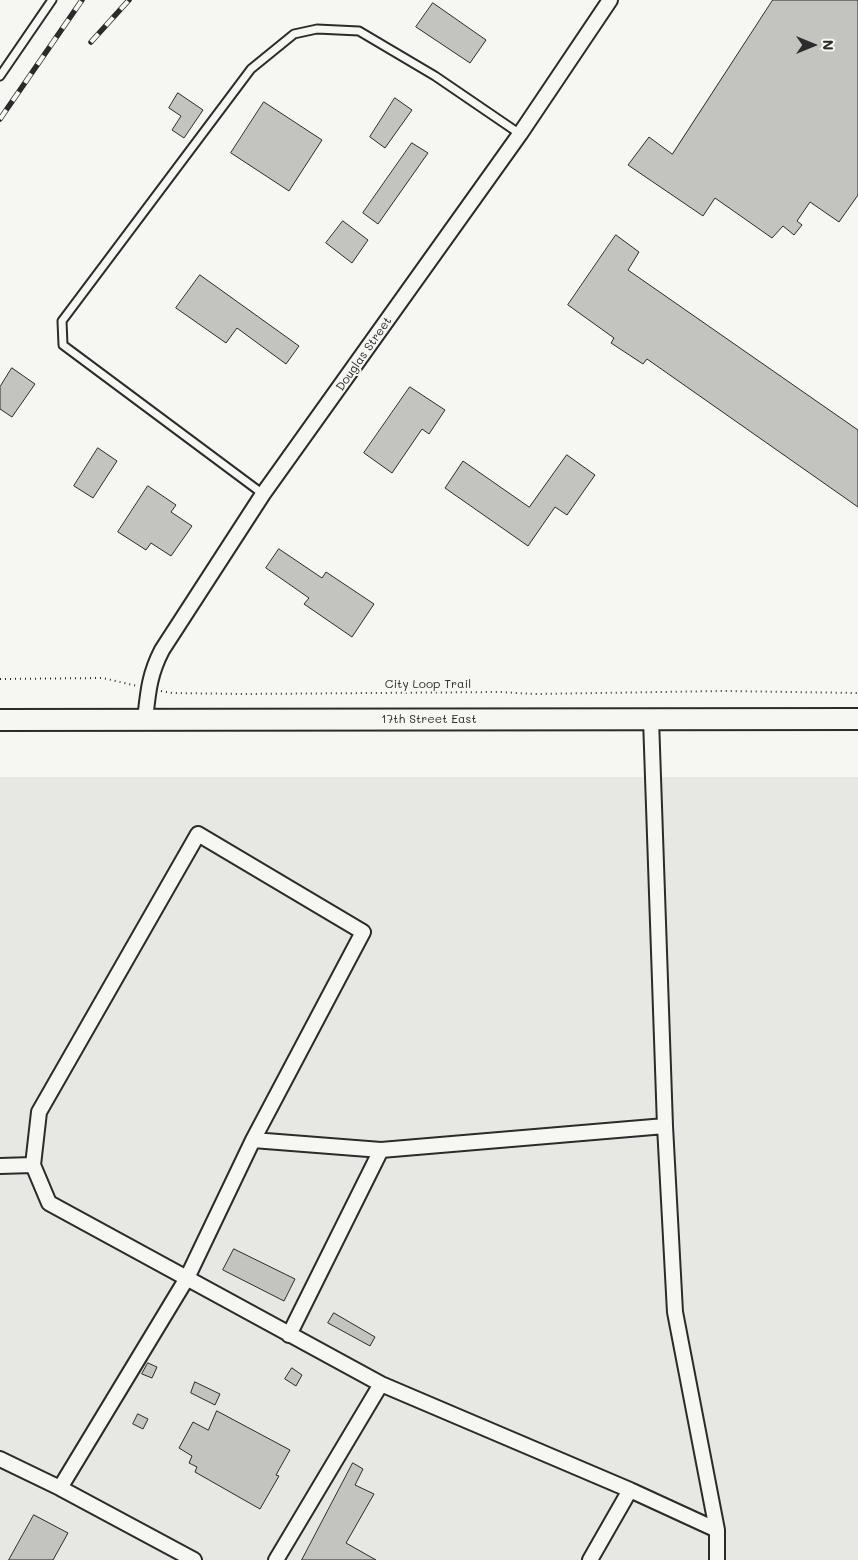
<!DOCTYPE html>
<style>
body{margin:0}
#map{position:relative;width:858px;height:1560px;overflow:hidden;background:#f6f6f2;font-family:Mali,sans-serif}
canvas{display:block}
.north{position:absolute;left:788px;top:20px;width:50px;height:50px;-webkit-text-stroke:4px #f6f6f2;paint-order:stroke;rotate:90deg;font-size:14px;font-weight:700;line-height:20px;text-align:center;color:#2b2b2b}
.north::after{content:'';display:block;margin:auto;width:18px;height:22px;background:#2b2b2b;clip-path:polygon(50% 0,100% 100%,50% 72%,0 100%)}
</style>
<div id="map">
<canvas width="858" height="1560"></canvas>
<div class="north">N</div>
</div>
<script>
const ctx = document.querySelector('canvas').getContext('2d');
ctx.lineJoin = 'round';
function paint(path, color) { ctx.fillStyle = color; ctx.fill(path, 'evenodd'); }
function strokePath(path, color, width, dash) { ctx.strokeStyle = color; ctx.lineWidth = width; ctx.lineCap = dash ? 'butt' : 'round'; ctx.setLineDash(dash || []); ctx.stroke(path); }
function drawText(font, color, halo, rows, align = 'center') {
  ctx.font = font + ' Mali,sans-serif'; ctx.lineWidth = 4; ctx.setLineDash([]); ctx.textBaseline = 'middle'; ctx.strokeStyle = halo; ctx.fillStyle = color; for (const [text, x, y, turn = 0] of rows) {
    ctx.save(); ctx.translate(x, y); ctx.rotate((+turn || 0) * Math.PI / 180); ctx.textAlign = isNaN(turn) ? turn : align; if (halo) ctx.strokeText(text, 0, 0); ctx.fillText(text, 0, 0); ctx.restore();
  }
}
const built = new Path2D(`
 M0,777H858V1560H0Z`);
const building = new Path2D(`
 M773,0H858V195L839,222L810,202L797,221L802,225L794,235L783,226L772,238L715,198L703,216L628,165L649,137L672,154Z
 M433,3L486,40L470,63L416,27Z
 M178,93L203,110L184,138L172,130L181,116L169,108Z
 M395,98L412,110L385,148L370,137Z
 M264,102L322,140L289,191L231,153Z
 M412,143L428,153L378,224L363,213Z
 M343,221L368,240L352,263L326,243Z
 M616,235L639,252L628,270L858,430V507L647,359L643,364L611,343L614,338L568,305Z
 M200,275L299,346L286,364L237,328L226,343L176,308Z
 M12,368L35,384L12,417L0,409V387Z
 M410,387L445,410L429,434L422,429L392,473L364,453Z
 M98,448L117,461L93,498L74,486Z
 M567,455L595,475L567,515L555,507L528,546L445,488L463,461L529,507Z
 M148,486L176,505L171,512L192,526L171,556L151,543L146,550L118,532Z
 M279,549L322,578L326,572L374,604L352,637L304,604L309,598L266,568Z
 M234,1249L295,1279L284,1301L223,1270Z
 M334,1313L375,1337L370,1346L328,1323Z
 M148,1363L157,1367L152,1378L142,1374Z
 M292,1368L302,1375L296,1386L285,1379Z
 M195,1382L220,1394L215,1405L191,1393Z
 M217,1411L290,1450L276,1475L279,1476L260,1509L195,1472L197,1467L189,1463L192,1456L179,1448L193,1422L208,1430Z
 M138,1414L148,1419L143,1429L133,1424Z
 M353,1463L363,1469L355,1485L374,1494L346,1543L376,1560H302Z
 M34,1515L68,1533L53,1560H9Z`);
const path = new Path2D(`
 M0,679L103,678L137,686
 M161,691L172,693L244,694L500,692L536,694L724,691L858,693`);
const lane = new Path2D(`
 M0,76L52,0
 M263,494L63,345L62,321L251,69L294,34L317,29L359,31L435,76L520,134`);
const street = new Path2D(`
 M651,719L665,1126L675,1312L717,1530V1560
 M145,720C148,693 149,675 162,650L263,494L520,134L610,0
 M253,1140L381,1150L665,1126
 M0,1166L33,1165
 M289,1335L381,1150
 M0,1459L60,1488L194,1560
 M60,1488L187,1278L253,1140L363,932L198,834L39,1112L33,1165L49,1203L381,1384L630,1490L717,1530
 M276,1560L381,1384
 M590,1560L630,1490`);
const secondary = new Path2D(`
 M0,720L858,719`);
const rail = new Path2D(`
 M91,42L129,0
 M0,119L82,0`);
const streetNames = [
 ["Douglas Street",364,354,-55],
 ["City Loop Trail",428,684],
 ["17th Street East",429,719]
];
paint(built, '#e7e7e3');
paint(building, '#c3c3c0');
strokePath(building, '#2b2b2b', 1);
strokePath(lane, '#2b2b2b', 11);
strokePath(street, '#2b2b2b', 18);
strokePath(secondary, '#2b2b2b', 24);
strokePath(path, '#2b2b2b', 2, [1, 4]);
strokePath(lane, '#f6f6f2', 7);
strokePath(street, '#f6f6f2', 14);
strokePath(secondary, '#f6f6f2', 20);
strokePath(rail, '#2b2b2b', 5.5);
strokePath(rail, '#f6f6f2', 4, [11]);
drawText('12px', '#2b2b2b', '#f6f6f2', streetNames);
</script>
